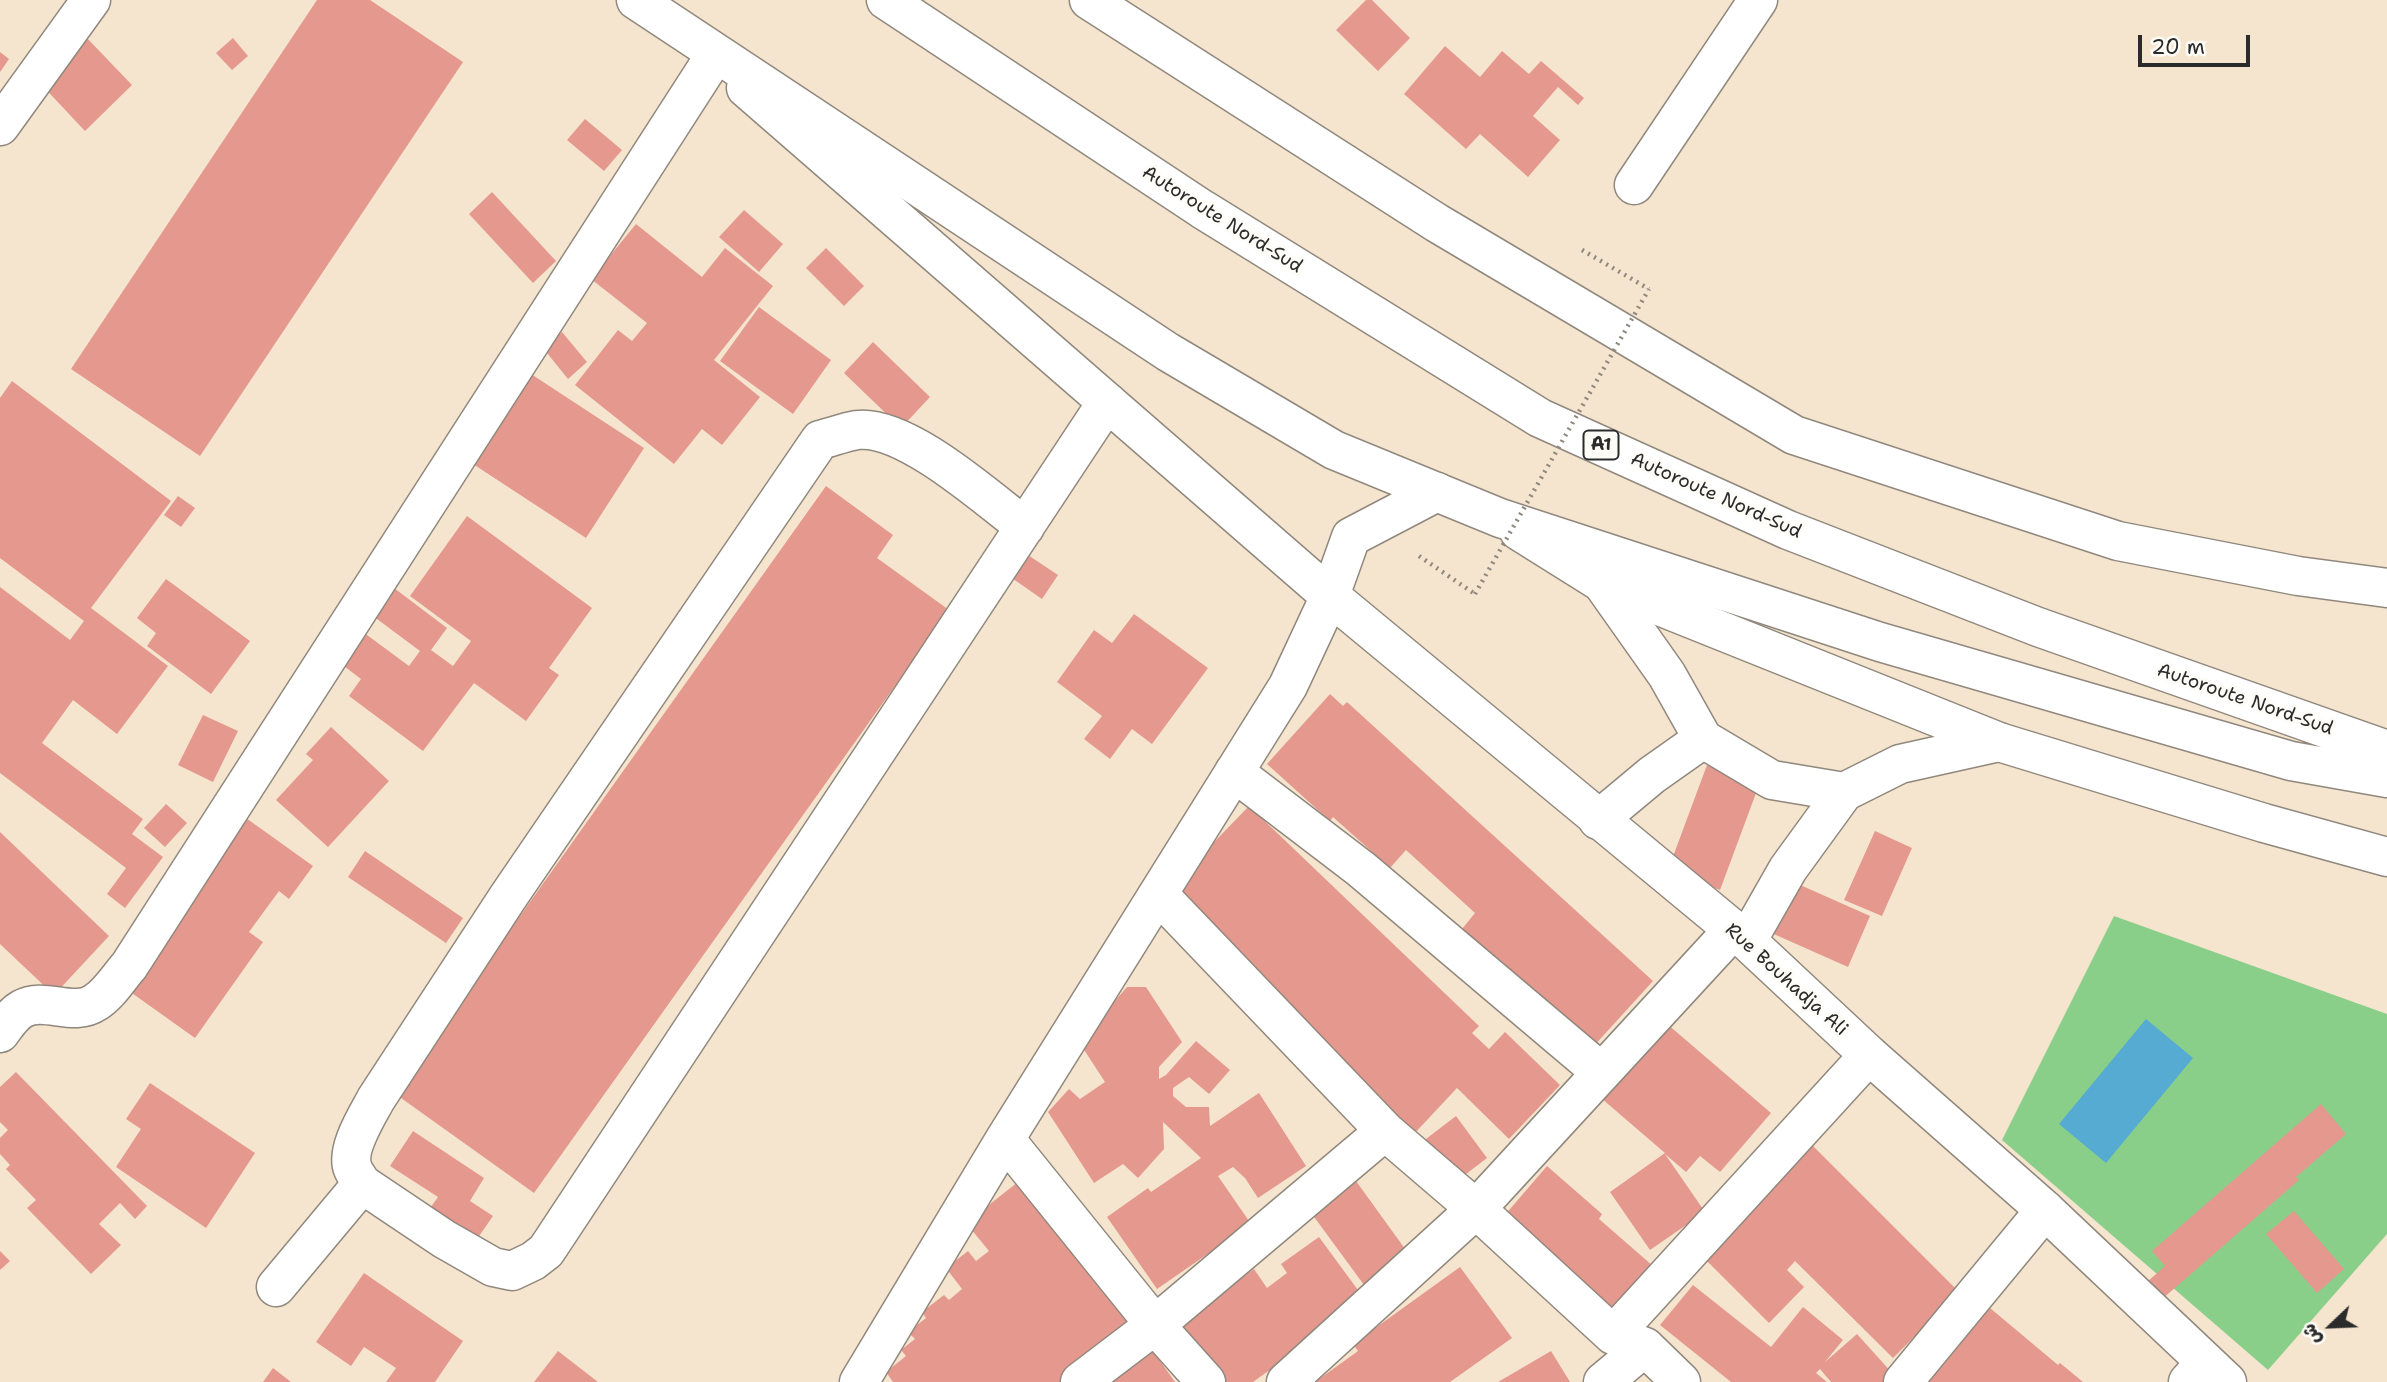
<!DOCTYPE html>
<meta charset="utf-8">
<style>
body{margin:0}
#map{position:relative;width:2387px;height:1382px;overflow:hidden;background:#f5e5cf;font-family:"Shantell Sans","Playpen Sans Arabic",sans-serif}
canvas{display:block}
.north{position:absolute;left:2296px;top:1291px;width:70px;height:70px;-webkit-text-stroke:5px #fdfcf7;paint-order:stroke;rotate:247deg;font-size:19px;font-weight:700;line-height:28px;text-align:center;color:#2b2b2b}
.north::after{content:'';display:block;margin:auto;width:24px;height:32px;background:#2b2b2b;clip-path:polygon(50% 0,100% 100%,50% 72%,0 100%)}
.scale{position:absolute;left:2138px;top:35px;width:112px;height:32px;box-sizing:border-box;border:4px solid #2b2b2b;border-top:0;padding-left:9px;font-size:21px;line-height:24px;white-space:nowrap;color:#2b2b2b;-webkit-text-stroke:5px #fdfcf7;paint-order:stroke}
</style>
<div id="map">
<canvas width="2387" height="1382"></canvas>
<div class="north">ش</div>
<div class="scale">20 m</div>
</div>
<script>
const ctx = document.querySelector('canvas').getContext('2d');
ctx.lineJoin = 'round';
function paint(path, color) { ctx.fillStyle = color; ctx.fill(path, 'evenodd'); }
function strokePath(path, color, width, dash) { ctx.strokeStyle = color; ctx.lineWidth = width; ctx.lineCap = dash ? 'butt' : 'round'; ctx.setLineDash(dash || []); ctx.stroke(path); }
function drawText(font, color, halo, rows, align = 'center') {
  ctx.font = font + ' "Shantell Sans",sans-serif'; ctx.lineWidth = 6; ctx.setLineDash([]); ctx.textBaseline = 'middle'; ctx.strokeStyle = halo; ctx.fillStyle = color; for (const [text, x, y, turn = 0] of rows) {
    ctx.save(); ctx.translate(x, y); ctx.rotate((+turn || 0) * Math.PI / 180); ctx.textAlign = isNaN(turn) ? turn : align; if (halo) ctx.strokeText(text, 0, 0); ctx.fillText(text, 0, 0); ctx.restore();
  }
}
const green = new Path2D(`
 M2114,916L2387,1014V1234L2268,1370L2002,1140Z`);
const water = new Path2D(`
 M2146,1019L2193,1058L2106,1163L2059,1124Z`);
const building = new Path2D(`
 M317,0H370L463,62L200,456L71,369Z
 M1366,0H1372L1410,38L1378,71L1336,30Z
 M85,36L132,85L85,131L38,81Z
 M233,38L248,56L232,70L216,53Z
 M1445,46L1480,77L1502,51L1529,74L1541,61L1584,98L1578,105L1558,87L1533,116L1560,140L1528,177L1480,134L1466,149L1404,94Z
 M0,52L9,59L0,72Z
 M585,119L622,150L604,171L567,140Z
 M492,192L556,261L533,283L469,214Z
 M744,210L783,244L759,272L719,237Z
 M636,224L702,277L725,248L773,286L714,360L760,397L722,445L702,429L674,464L575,385L618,330L632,341L647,323L591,279Z
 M826,248L864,286L844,306L806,268Z
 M759,307L831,360L793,414L720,361Z
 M562,332L587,362L568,379L543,348Z
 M873,342L930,397L901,428L844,373Z
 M531,374L644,448L586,538L473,464Z
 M12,381L171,501L91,608L168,666L117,734L73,700L42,743L143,819L132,834L163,857L125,908L107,894L126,868L0,773V587L70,640L84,621L0,558V398Z
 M826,486L893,535L877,558L949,610L534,1193L394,1093Z
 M178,496L195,508L181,527L164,515Z
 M467,516L592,608L549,668L559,675L526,721L474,683L423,751L349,696L361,679L340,663L363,632L409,666L420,651L373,616L394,588L447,628L431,650L453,666L471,641L410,596Z
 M1022,551L1058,575L1042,599L1006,574Z
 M166,579L250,641L211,694L147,646L156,633L137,618Z
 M1134,614L1208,668L1152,744L1132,729L1110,759L1084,739L1102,716L1057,682L1094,630L1112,643Z
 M1330,694L1343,706L1347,702L1653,981L1592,1048L1462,929L1475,913L1406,850L1390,868L1333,817L1330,821L1267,764Z
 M203,715L238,731L213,782L178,765Z
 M331,727L389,781L328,847L276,800L313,760L306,754Z
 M1707,765L1759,785L1720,890L1668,870Z
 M166,804L187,823L165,847L144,828Z
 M1249,806L1479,1026L1472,1033L1489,1049L1505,1032L1560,1085L1509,1139L1457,1088L1413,1135L1162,896Z
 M246,818L313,866L289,899L279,891L249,932L263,942L195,1038L129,991Z
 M1875,831L1912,848L1882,916L1844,900Z
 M0,832L109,936L54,995L0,944Z
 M365,851L463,918L446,943L348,877Z
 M1789,880L1870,916L1848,967L1767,931Z
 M1127,987H1146L1182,1042L1159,1067V1079L1166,1075L1196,1041L1230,1070L1209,1094L1189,1077L1173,1088V1096L1186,1107H1209L1210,1126L1259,1093L1306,1166L1258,1198L1245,1178L1233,1167L1218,1176L1251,1224L1157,1289L1107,1217L1148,1188L1151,1192L1201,1158L1163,1122L1164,1149L1138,1178L1123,1164L1094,1183L1048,1112L1069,1089L1080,1099L1105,1082L1079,1042Z
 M1666,1023L1771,1113L1720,1172L1700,1156L1686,1172L1665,1154L1705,1212L1650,1250L1610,1192L1665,1153L1601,1098Z
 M16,1072L147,1206L135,1219L120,1203L99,1224L121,1245L91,1274L27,1208L36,1200L6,1169L10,1165L0,1154V1138L8,1130L0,1122V1087Z
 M150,1083L255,1153L206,1228L116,1167L141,1129L126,1119Z
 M2321,1104L2346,1134L2296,1177L2299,1180L2161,1300L2146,1283L2165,1266L2152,1251Z
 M1456,1116L1487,1158L1453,1184L1422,1142Z
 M413,1131L484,1178L470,1201L493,1216L475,1242L428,1211L438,1197L390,1166Z
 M1810,1143L1959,1292L1893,1358L1795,1261L1787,1270L1804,1287L1769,1323L1706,1260L1740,1226L1734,1220Z
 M1547,1166L1602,1214L1599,1219L1653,1266L1614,1312L1504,1216Z
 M1023,1178L1134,1324L1069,1382H893L886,1372L906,1356L901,1350L915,1339L908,1332L926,1318L922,1312L944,1295L949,1300L962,1289L946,1268L968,1251L976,1261L989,1251L966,1223Z
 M1356,1181L1408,1253L1364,1285L1312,1214Z
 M2294,1211L2344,1269L2317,1293L2266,1234Z
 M1319,1237L1366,1301L1253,1382H1219L1178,1325L1254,1269L1267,1288L1287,1273L1281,1264Z
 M0,1251L10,1261L0,1270Z
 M1460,1267L1512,1338L1450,1382H1315L1358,1351L1353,1344Z
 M364,1273L463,1341L435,1382H386L396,1368L364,1347L351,1366L316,1342Z
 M1693,1285L1771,1347L1803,1307L1843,1340L1825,1362L1857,1334L1893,1374L1885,1382H1831L1820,1369L1816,1373L1827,1382H1731L1660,1325Z
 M1990,1308L2058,1365L2060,1363L2083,1382H1925L1938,1366L1940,1369Z
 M558,1351L598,1382H534Z
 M1153,1351L1175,1382H1108Z
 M1551,1351L1570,1382H1498Z
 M273,1368L291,1382H263Z`);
const path = new Path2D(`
 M1582,250L1649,289
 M1419,556L1475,594`);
const minor = new Path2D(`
 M0,126L91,0
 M1634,185L1758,0
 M1602,583L1667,675L1703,739L1772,780L1844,792L1900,764L1999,742
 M1234,772L1361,869L1601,1072
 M1598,820L1652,775L1703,739
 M1159,895L1385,1131L1476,1209L1613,1335L1645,1347L1681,1382
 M1747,941L1788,869L1844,792
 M0,1033C6,1025 13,1014 22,1009C45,996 73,1018 96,1002C109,994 119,977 129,966L712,60
 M1005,1139L1155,1325L1206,1382
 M362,1184C359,1179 355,1174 353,1169C345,1150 367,1116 376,1099L508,897L820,440C832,437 845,432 857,430C905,424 987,498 1025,527
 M276,1287L362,1184L444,1239L493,1267L512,1271L533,1261L546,1251L1107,402
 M1613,1335L1869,1055
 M859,1382L1005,1139L1288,686L1330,596
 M1080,1382L1155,1325L1385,1131
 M1286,1382L1476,1209L1733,930
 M1603,1382L1645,1347
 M1903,1382L2045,1210
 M2188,1382L2205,1363`);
const major = new Path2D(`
 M746,88L1330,596L1747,941L1869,1055L2045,1210L2227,1382
 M1519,531L1602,583L1999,742L2264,823L2387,857
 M1330,596L1351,537L1437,492`);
const highway = new Path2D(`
 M636,0L1168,352L1334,450L1500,518L1880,642L2291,761L2387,778
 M886,0L1202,209L1540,418L1788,530L2038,627L2387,750
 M1089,0L1437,223L1794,435L2118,541L2298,576L2387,588`);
const pathBridge = new Path2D(`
 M1475,594L1649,289`);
const shields = [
 [1601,445,35]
];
const shieldNames = [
 ["A1",1601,445]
];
const streetNames = [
 ["Autoroute Nord-Sud",1222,220,32],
 ["Autoroute Nord-Sud",1716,496,24],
 ["Autoroute Nord-Sud",2245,700,19],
 ["Rue Bouhadja Ali",1786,980,42]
];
paint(green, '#8acf89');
paint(water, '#55abd2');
paint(building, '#e5988e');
strokePath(minor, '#90887d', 41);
strokePath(major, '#90887d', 41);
strokePath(highway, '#90887d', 41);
strokePath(path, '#90887d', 4.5, [2, 5]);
strokePath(minor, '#fff', 38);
strokePath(major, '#fff', 38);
strokePath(highway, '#fff', 38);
strokePath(pathBridge, '#90887d', 4.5, [2, 5]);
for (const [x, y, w] of shields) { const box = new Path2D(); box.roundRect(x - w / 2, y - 14.5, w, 29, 5); ctx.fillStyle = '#fdfcf7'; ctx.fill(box); strokePath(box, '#2b2b2b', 2); }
drawText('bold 18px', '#2b2b2b', null, shieldNames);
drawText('19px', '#2b2b2b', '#fdfcf7', streetNames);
</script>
